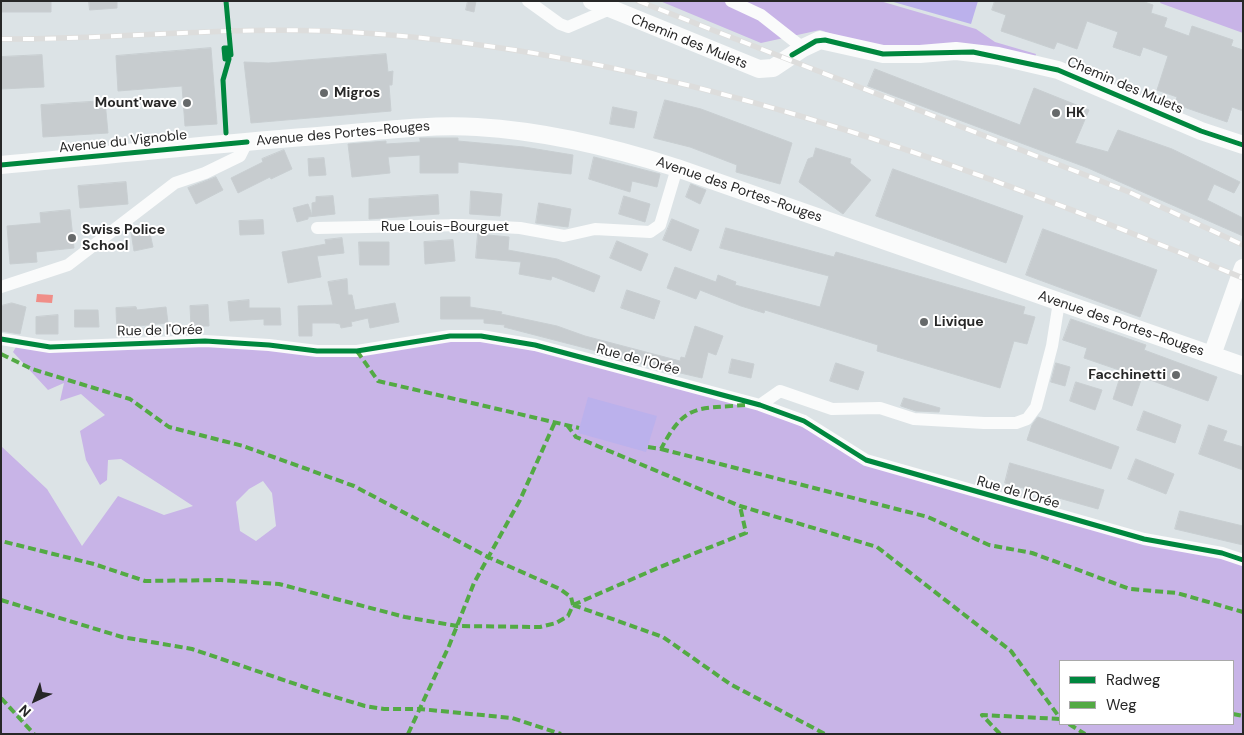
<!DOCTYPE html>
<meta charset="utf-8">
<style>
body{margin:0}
#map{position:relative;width:1244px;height:735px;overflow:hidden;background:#dce3e6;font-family:"DM Sans",sans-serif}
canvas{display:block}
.frame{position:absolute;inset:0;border:2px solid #272727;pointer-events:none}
.legend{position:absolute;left:1059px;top:660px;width:175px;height:65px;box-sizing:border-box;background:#fff;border:1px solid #a9a9a9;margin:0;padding:6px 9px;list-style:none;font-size:15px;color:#272727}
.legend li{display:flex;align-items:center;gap:10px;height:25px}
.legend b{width:25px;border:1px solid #a9a9a9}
.north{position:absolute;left:10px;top:675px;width:50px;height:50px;-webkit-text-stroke:4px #fff;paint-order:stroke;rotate:223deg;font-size:14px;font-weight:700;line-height:20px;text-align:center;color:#272727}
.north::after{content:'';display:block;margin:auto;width:18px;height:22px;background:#272727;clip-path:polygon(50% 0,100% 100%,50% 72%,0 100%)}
</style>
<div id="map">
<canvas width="1244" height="735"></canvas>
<div class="frame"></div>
<ul class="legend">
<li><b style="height:6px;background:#00873e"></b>Radweg</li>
<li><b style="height:6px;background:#53aa44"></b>Weg</li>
</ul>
<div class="north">N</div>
</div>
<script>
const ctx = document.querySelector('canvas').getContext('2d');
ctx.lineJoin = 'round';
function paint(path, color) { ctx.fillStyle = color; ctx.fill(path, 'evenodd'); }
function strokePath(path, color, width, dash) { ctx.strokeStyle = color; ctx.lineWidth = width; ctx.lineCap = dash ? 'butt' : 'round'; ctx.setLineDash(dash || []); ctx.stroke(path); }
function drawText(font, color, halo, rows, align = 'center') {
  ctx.font = font + ' "DM Sans",sans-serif'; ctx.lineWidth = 4; ctx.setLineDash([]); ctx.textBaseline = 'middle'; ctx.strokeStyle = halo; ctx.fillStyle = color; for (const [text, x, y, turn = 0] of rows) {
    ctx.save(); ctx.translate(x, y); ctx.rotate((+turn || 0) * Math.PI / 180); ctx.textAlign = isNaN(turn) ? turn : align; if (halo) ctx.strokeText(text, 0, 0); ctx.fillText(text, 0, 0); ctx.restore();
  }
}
const green = new Path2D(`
 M660,1H880L976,29L995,42L1036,54L1035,58L871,47L820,30L761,43Z
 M1161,1H1243V33L1160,3Z
 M481,336L760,405L866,460L1243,560V734H1V446L47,489L82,546L118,496L164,515L193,506L121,459L108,460L107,480L100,485L86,460L80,431L105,415L81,394L60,401L64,383L48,390L13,352L19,342L123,343L317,351ZM263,481L272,493L276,526L256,541L240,531L236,502L249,489ZM1060,661H1233V724H1060Z`);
const pitch = new Path2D(`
 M890,1H978L971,24Z
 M588,397L657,416L646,452L578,433Z`);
const water = new Path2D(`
 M37,294L53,295L52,303L36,302Z`);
const building = new Path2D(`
 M1,1H51V12H1Z
 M89,1H117V8L90,10Z
 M468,1H476L474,12L466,10Z
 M995,1H1142L1153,5L1151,13L1167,18L1164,27L1189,36L1192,26L1233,40L1231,46L1243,50V111L1232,107L1227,122L1175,104L1177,97L1157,90L1168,56L1143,47L1140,56L1113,47L1118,32L1087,21L1077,49L1057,42L1054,49L1001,31L1006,15L992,10Z
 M211,48L217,124L185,126L182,86L118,91L116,56Z
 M386,54L388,72L393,71L392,85H389L391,111L251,123L244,62L268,63Z
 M42,55L44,87L1,89V57Z
 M875,69L1020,125L1034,88L1089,110L1075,143L1108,152L1118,130L1172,149L1240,182L1234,193L1214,184L1207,200L1243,218V236L1088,168L868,86Z
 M665,100L701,109L792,143L780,184L736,172L737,165L690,147L654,138Z
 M105,101L108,133L43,137L41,105Z
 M613,107L637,112L634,128L610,124Z
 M420,138H458V141L524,147L573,155L571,174L458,162V173H420V155L388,157L390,173L352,177L348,144L386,141V144L420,142Z
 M816,148L851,159L850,163L871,180L843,214L799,182L808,159L813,157Z
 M284,150L292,169L271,179L270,177L238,193L231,178L263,162L262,159Z
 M594,157L660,174L657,187L632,181L630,192L589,179Z
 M324,158L326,175L309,176L308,159Z
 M893,169L1023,216L1006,263L876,216Z
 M216,177L223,190L196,204L188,188Z
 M126,182L128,204L80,208L78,186Z
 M691,184L706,190L700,204L686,197Z
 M471,191L502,194L500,216L470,214Z
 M438,195L439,214L369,219V199Z
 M333,196L335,214L308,217V219L297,222L293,208L308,204L312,215V203L316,202V197Z
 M624,196L650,204L645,222L619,214Z
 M539,203L571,209L568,227L536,223Z
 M70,210L74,248L36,252L37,262L10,264L7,226L41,223L40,213Z
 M672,219L699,230L691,251L663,240Z
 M263,220L264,234L240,235L239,221Z
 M726,228L834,257L836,252L1025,307L1023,314L1035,317L1027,344L1014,341L1000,388L877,351L878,345L765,310L764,313L741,306L700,290L696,299L667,288L675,267L716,282L718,275L736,282L735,285L820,307L829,276L720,248Z
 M149,229L153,247L134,251L131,232Z
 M1043,229L1157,270L1140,317L1026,275Z
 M478,234L509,237L508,250L557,259L600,276L594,292L552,276L551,280L519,274L521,262L476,258Z
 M342,238L344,253L317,256L321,277L288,283L282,252L326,244L325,240Z
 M453,240L455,261L425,264L424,242Z
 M617,241L648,254L641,271L610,258Z
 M359,242H389V265H360Z
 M347,279L348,295H352L355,310L395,303L399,322L370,328L368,318L351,322L352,326L341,328L340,324L335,323H312V336H299L298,306L333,305L328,282Z
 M627,290L660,301L654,319L621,308Z
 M441,297H470V307L502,312L501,314L557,326L585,336L680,361L681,357L685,358L695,326L723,336L716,355L708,352L702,378L620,359V357L504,327L505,325L484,323V319H441Z
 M249,300V308H280L281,325H264V319L230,321L228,302Z
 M12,303L26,307L20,334L1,331V306Z
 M208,305L209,326H191L190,306Z
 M136,307L137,310L166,307L168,323L137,326L138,335L117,336L116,308Z
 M75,310H98L99,327H75Z
 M58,315V334H36V317Z
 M1071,319L1146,345L1144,350L1217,377L1208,401L1142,377L1132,406L1113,399L1122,371L1084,358L1087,348L1063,340Z
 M732,359L754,364L751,378L729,373Z
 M836,363L864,372L858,390L830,381Z
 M1056,363L1070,367L1065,386L1051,382Z
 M1076,382L1102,390L1095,410L1070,401Z
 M904,398L940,408L939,412L916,411L901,406Z
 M1144,411L1181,425L1175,443L1137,430Z
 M1038,417L1119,447L1111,469L1027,440L1032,425Z
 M1209,425L1227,431L1223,441L1243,447V470L1199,454Z
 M1136,459L1174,474L1166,494L1128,479Z
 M1010,463L1104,490L1098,509L1005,483Z
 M1180,511L1243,526V545L1175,529Z`);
const street = new Path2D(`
 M528,1L560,24L568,27L610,9
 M731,1L761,15L803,48
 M317,228L462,225L520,228L564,236L595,229L650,232L660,225L677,168
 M1,287L68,265L175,183L205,173L240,156L247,142
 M1,339L50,347L205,341L269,345L317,351H357L450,336H481L535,345L760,405L804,421L866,460L1144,539L1222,553L1243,560
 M760,405L780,391L832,409L880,408L914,419L984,423H1016L1027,419L1036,407L1052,346L1059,302`);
const secondary = new Path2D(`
 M592,1L759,69L773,68L803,48L820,40L883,54H920L956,51L998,56L1058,70L1201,131L1243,145
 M1,165C107,155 212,144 318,136C371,132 424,124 477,127C545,131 612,147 677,168L1243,366
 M1212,355L1243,268`);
const rail = new Path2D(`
 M638,1L1129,192L1243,245
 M1,39C117,40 233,25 348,32C663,50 954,160 1243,278`);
const quiet = new Path2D(`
 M357,351L378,381L579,428
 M1,354L32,369L130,399L169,427L243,446L354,486L488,557L560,589L571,597L573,605L568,616L556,623L540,627L457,626L405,617L279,584L221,580L145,581L94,564L1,541
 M567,425L576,437L740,506L877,547L1011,651L1060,718
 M648,447L661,449C685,403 697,409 745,405
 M661,449L928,517L989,545L1032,553L1130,589L1177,593L1243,612
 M1,600L122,637L192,649L322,693L365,706L384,709H420L512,718L561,734
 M573,605L663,637L730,684L825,734
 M573,605L660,567L746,533L740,506
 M1,698L34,734
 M1233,714L1243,716
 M1069,724L1085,734
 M408,734L449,646L474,583L520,500L555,422
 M1000,734L982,715L1060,719`);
const cycleway = new Path2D(`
 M792,55L816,41L825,40L883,54L973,52L1058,70L1201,131L1243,145
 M226,133L223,80L229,59H225L224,48H228V56L231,55L226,1
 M1,165L247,142
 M1,339L50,347L205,341L269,345L317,351H357L450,336H481L535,345L760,405L804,421L866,460L1144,539L1222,553L1243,560`);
const markers = [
 [324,93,5,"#66696a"],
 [187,103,5,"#66696a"],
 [1056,113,5,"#66696a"],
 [72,238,5,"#66696a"],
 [924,322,5,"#66696a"],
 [1176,375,5,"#66696a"]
];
const streetNames = [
 ["Chemin des Mulets",689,42,22],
 ["Chemin des Mulets",1125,86,23],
 ["Avenue des Portes-Rouges",343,134,-5],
 ["Avenue du Vignoble",123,142,-6],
 ["Avenue des Portes-Rouges",739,190,19],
 ["Rue Louis-Bourguet",445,227],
 ["Avenue des Portes-Rouges",1121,324,19],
 ["Rue de l'Orée",160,331,-1],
 ["Rue de l'Orée",638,360,15],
 ["Rue de l'Orée",1018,493,16]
];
const poiNames = [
 ["Migros",334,93],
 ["Mount'wave",177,103,"right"],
 ["HK",1066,113],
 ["Swiss Police",82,230],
 ["School",82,246],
 ["Livique",934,322],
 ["Facchinetti",1166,375,"right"]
];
paint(green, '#c8b4e7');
paint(pitch, '#bbb1ec');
paint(water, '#f08e88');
paint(building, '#c7cccf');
strokePath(building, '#c8ced1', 1);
strokePath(street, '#fafbfb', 12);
strokePath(secondary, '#fafbfb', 18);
strokePath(rail, '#dddddc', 5.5);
strokePath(rail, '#fff', 4, [11]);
strokePath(quiet, '#53aa44', 4, [8, 4]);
strokePath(cycleway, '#00873e', 5);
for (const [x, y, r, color] of markers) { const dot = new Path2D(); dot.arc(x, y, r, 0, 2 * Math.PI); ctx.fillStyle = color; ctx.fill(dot); strokePath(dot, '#fff', 2); }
drawText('14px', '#272727', '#fff', streetNames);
drawText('bold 14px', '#272727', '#fff', poiNames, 'left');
</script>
